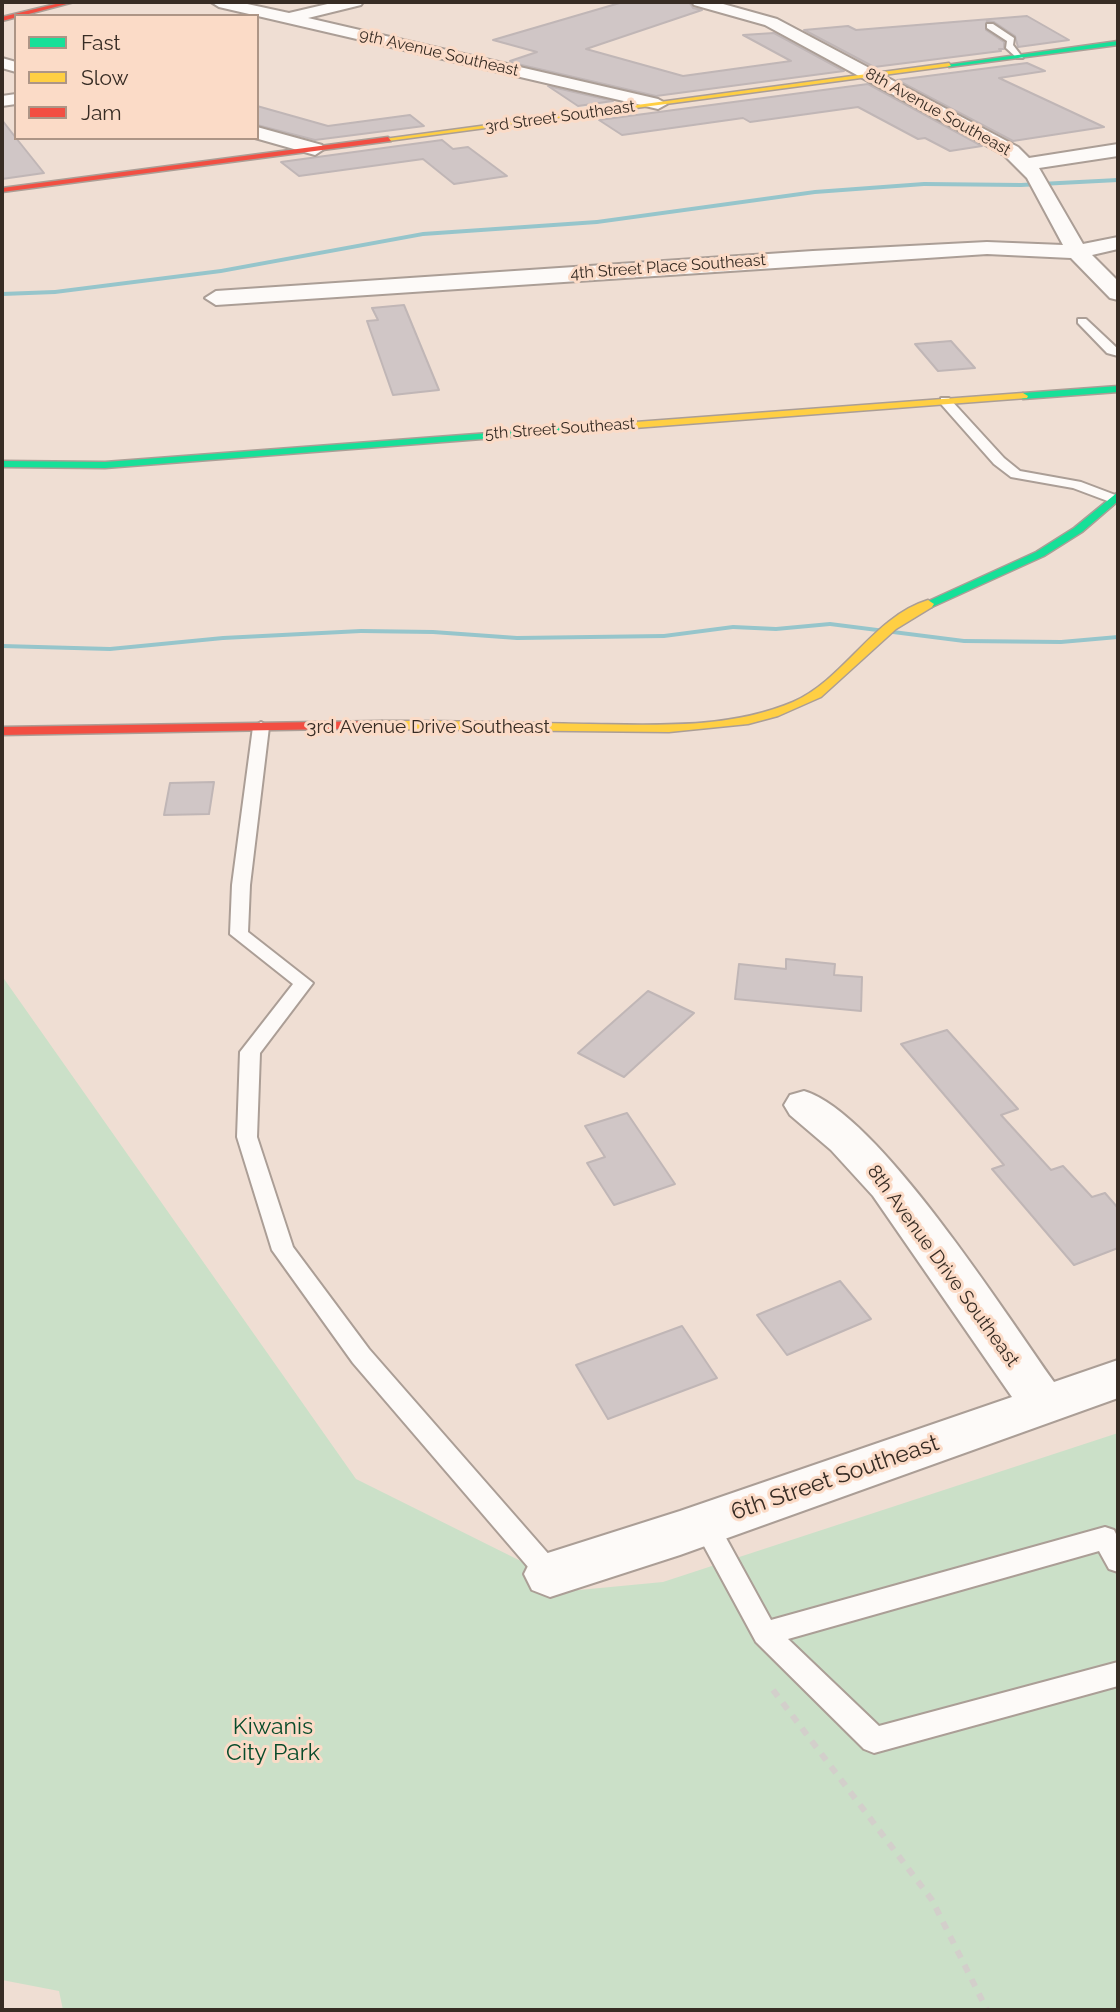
<!DOCTYPE html>
<style>
body{margin:0}
#map{position:relative;width:1120px;height:2012px;overflow:hidden;background:#efded3;font-family:Raleway,sans-serif}
canvas{display:block}
.frame{position:absolute;inset:0;border:4px solid #372c24;pointer-events:none}
.legend{position:absolute;left:14px;top:14px;width:245px;height:126px;box-sizing:border-box;background:#fbdbc7;border:2px solid #ad9586;margin:0;padding:9px 12px;list-style:none;font-size:21px;color:#372c24}
.legend li{display:flex;align-items:center;gap:14px;height:35px}
.legend b{width:35px;border:2px solid #ad9586}
</style>
<div id="map">
<canvas width="1120" height="2012"></canvas>
<div class="frame"></div>
<ul class="legend">
<li><b style="height:9px;background:#16e098"></b>Fast</li>
<li><b style="height:9px;background:#ffcf43"></b>Slow</li>
<li><b style="height:9px;background:#f24e42"></b>Jam</li>
</ul>
</div>
<script>
const ctx = document.querySelector('canvas').getContext('2d');
ctx.lineJoin = 'round';
function paint(path, color) { ctx.fillStyle = color; ctx.fill(path, 'evenodd'); }
function strokePath(path, color, width, dash) { ctx.strokeStyle = color; ctx.lineWidth = width; ctx.lineCap = dash ? 'butt' : 'round'; ctx.setLineDash(dash || []); ctx.stroke(path); }
function drawText(font, color, halo, rows, align = 'center') {
  ctx.font = font + ' Raleway,sans-serif'; ctx.lineWidth = 6; ctx.setLineDash([]); ctx.textBaseline = 'middle'; ctx.strokeStyle = halo; ctx.fillStyle = color; for (const [text, x, y, turn = 0] of rows) {
    ctx.save(); ctx.translate(x, y); ctx.rotate((+turn || 0) * Math.PI / 180); ctx.textAlign = isNaN(turn) ? turn : align; if (halo) ctx.strokeText(text, 0, 0); ctx.fillText(text, 0, 0); ctx.restore();
  }
}
const green = new Path2D(`
 M2,976L356,1479L579,1590L663,1582L1118,1433V2010H63L59,1991L2,1980Z`);
const stream = new Path2D(`
 M1118,178V182L1021,187L924,186L815,194L597,224L423,236L221,273L55,294L2,296V292L55,290L221,269L423,232L597,220L815,190L924,182L1021,183Z
 M830,622L964,639L1061,640L1118,635V639L1061,644L964,643L830,626L776,631L733,629L664,638L517,640L433,634L361,633L223,640L110,651L2,648V644L110,647L223,636L361,629L433,630L517,636L664,634L733,625L776,627Z`);
const building = new Path2D(`
 M623,2H689L693,8L702,10L586,49L683,76L791,61L743,35L774,33L844,71L656,96L513,63L510,61L537,52L493,40Z
 M1027,16L1069,40L1018,47L1015,36L994,22L987,21L986,30L1004,42V49H999L1001,51L874,67L804,30L848,26L856,30Z
 M1027,63L1045,71L999,78L1104,127L1013,141L897,80Z
 M868,84L982,146L950,151L925,138L918,139L858,107L750,122L743,118L622,135L599,120Z
 M548,86L613,101L578,106Z
 M257,106L328,126L410,115L424,126L315,140L257,125Z
 M2,120L16,138L44,173L2,179Z
 M442,140L453,149L468,147L507,176L454,184L423,159L299,176L281,162Z
 M404,305L439,390L393,395L367,321L378,320L372,308Z
 M951,341L975,368L938,371L915,344Z
 M214,782L209,814L164,815L170,783Z
 M786,959L835,964L834,975L862,977L861,1011L735,999L739,964L786,969Z
 M648,991L694,1013L624,1077L578,1053Z
 M947,1030L1018,1109L1001,1115L1051,1170L1063,1166L1092,1197L1105,1193L1118,1208V1248L1074,1265L992,1169L1004,1165L901,1044Z
 M627,1113L675,1184L614,1205L587,1163L605,1157L585,1126Z
 M840,1281L871,1319L787,1355L757,1315Z
 M682,1326L717,1378L608,1419L576,1365Z`);
const path = new Path2D(`
 M773,1690L932,1900L987,2010`);
const lane = new Path2D(`
 M987,24H993L1014,38L1013,45L1023,58H1017L1006,48L1007,41L987,28Z
 M1078,319H1086L1118,349V356L1107,353L1078,323Z
 M941,398H949L1004,458L1020,471L1081,482L1118,496V501L1113,503L1073,488L1011,477L994,464L941,404Z
 M261,722L269,727L250,885L248,932L313,983L260,1053L257,1137L293,1247L369,1349L559,1566L563,1574L559,1582L550,1585L541,1582L353,1363L272,1250L237,1137L240,1052L293,984L230,934L232,885L253,727Z
 M705,1513L714,1516L771,1620L1105,1527L1114,1530L1118,1538V1572L1109,1569L1099,1551L788,1639L879,1726L1118,1662V1686L874,1753L864,1749L756,1642L692,1524L696,1516Z`);
const street = new Path2D(`
 M211,2H238L289,13L336,2H363L361,5L308,18L658,99L667,104L658,109L219,7Z
 M692,2H716L777,19L1018,147L1029,158L1118,144V156L1039,168L1083,244L1118,237V249L1092,255L1118,281V300L1110,298L1071,258L987,254L216,305L205,298L216,291L813,251L987,242L1063,245L1027,178L1004,155L765,25L694,5Z
 M2,58L16,62V72L2,68Z
 M16,94V104L2,106V96Z
 M257,127L322,145L324,149L315,155L255,138Z
 M804,1091C877,1112 1006,1315 1054,1382L1118,1360V1398L680,1555L550,1597L532,1590L524,1574L532,1558L680,1511L1012,1397L873,1196L831,1150L790,1115L784,1105L790,1095Z`);
const fast = new Path2D(`
 M1118,41V45L949,67L946,65Z
 M1118,386V392L1023,399L1018,396L1023,393Z
 M582,426L587,429L586,431L105,468L2,467V461L105,462Z
 M1118,492V501L1082,532L1044,556L932,607L928,608L922,604L1036,552L1074,528Z`);
const slow = new Path2D(`
 M949,63L951,66L388,141L384,139Z
 M1023,393L1028,396L1027,398L582,432L577,429L582,426Z
 M928,600L934,604L932,607L896,629L821,697L778,716L748,724L669,732L382,729L375,725L382,721H408C468,721 528,723 589,724C657,725 729,729 793,702C845,679 873,617 928,600Z`);
const jam = new Path2D(`
 M64,2H74L2,21V17Z
 M388,137L391,141L2,192V188Z
 M382,721L389,725L387,728L2,735V727Z`);
const farStreetnames = [
 ["9th Avenue Southeast",439,53,13],
 ["8th Avenue Southeast",938,112,29],
 ["3rd Street Southeast",560,117,-8],
 ["4th Street Place Southeast",668,267,-4],
 ["5th Street Southeast",560,429,-4]
];
const streetNames = [
 ["3rd Avenue Drive Southeast",428,727],
 ["8th Avenue Drive Southeast",943,1266,54]
];
const nearStreetnames = [
 ["6th Street Southeast",835,1478,-19]
];
const nearParknames = [
 ["Kiwanis",273,1727],
 ["City Park",273,1753]
];
paint(green, '#cbe0c8');
paint(stream, '#96c5cb');
paint(building, '#d0c6c6');
strokePath(building, '#c0b6b6', 2);
strokePath(lane, '#ab9e96', 4);
strokePath(street, '#ab9e96', 4);
strokePath(fast, '#ab9e96', 3);
strokePath(slow, '#ab9e96', 3);
strokePath(jam, '#ab9e96', 3);
strokePath(path, '#d3cfcb', 6, [8, 8]);
paint(lane, '#fdfaf8');
paint(street, '#fdfaf8');
paint(fast, '#16e098');
paint(slow, '#ffcf43');
paint(jam, '#f24e42');
drawText('16px', '#372c24', '#fbdbc7', farStreetnames);
drawText('19px', '#372c24', '#fbdbc7', streetNames);
drawText('23px', '#372c24', '#fbdbc7', nearStreetnames);
drawText('23px', '#084c2b', '#fbdbc7', nearParknames);
</script>
